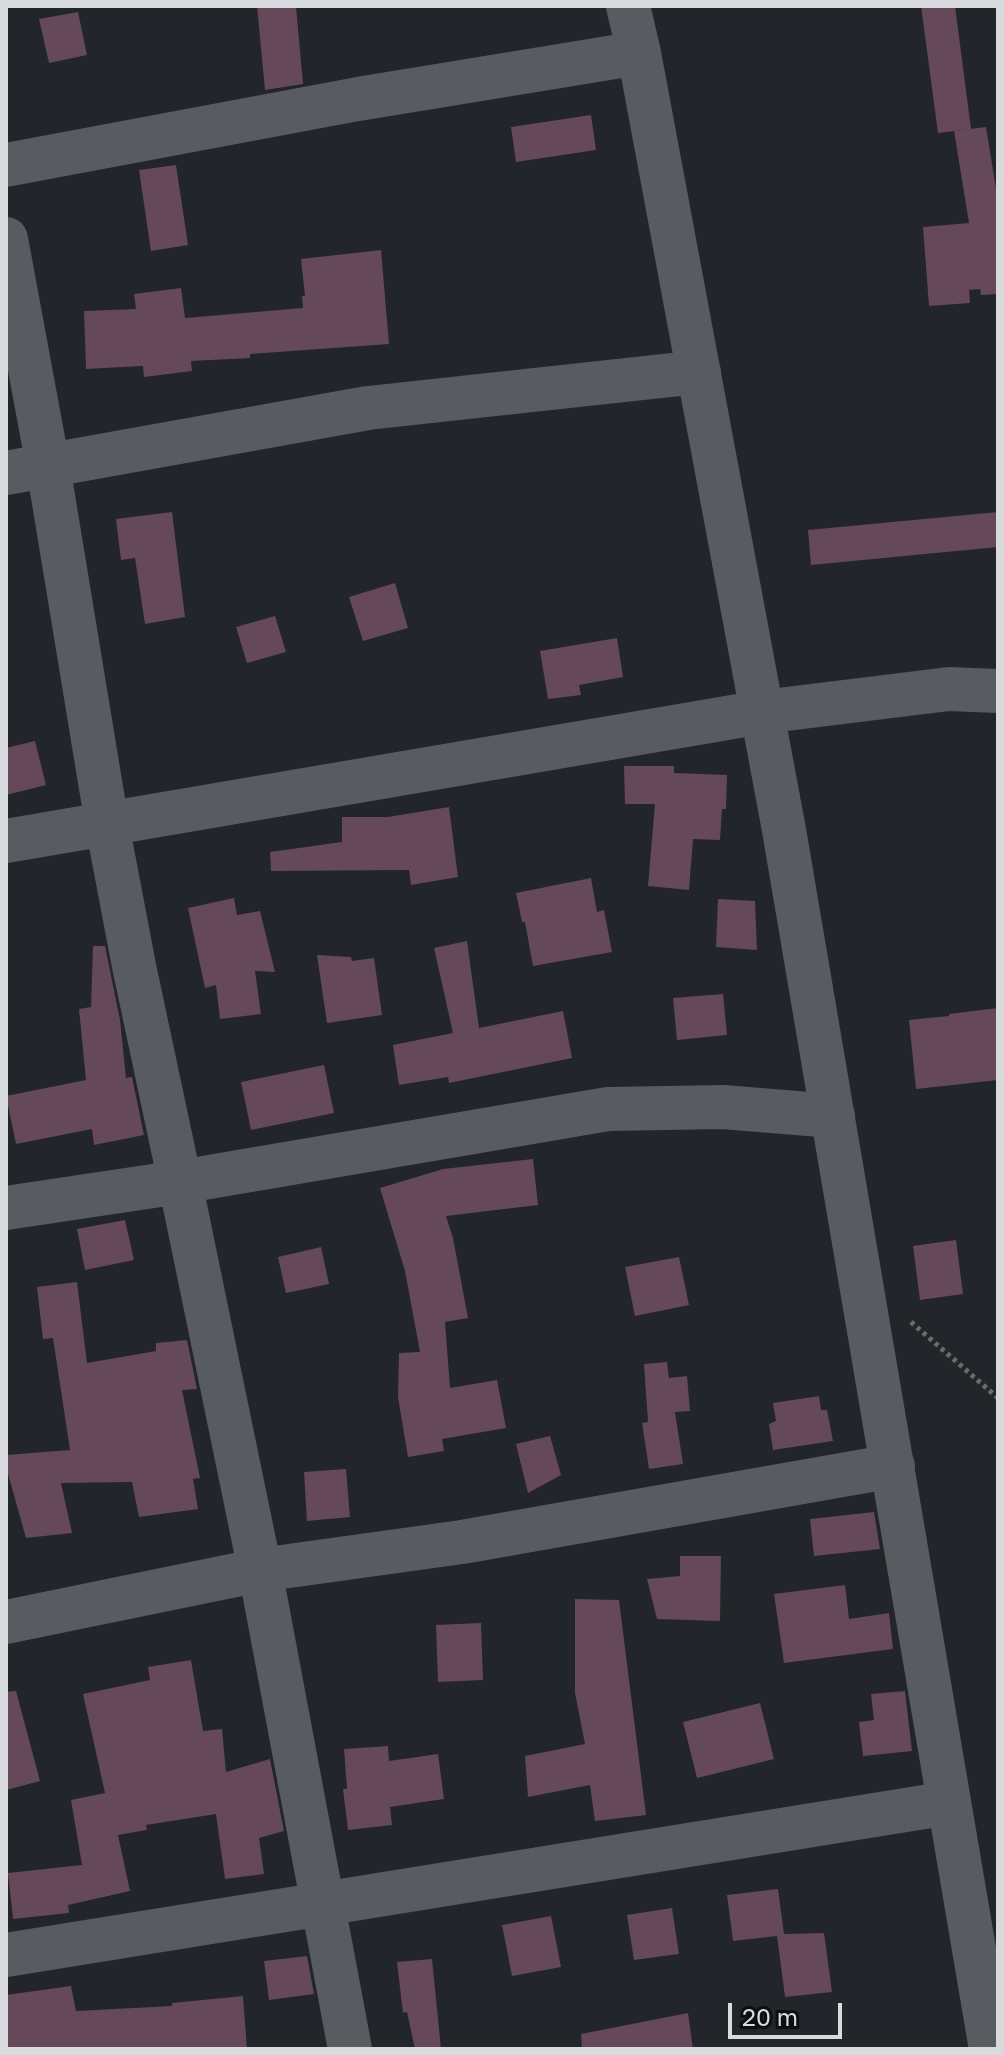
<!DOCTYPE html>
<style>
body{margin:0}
#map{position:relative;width:1004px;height:2055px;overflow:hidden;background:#222529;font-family:"Golos Text",sans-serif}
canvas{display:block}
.frame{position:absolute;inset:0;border:8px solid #d8dadd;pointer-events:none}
.scale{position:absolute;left:728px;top:2003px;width:114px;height:36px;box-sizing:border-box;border:4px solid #d8dadd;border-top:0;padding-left:10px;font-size:24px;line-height:28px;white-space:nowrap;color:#d8dadd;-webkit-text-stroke:6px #0d0e10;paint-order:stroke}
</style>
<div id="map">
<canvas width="1004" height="2055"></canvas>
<div class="frame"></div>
<div class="scale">20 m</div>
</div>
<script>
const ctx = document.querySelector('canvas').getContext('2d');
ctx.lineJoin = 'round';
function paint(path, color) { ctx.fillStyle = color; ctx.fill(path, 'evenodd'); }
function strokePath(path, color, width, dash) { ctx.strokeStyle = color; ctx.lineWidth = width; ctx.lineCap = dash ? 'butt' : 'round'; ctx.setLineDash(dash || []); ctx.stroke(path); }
const building = new Path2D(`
 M257,6H296L303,84L265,90Z
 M921,6H955L971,129L938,133Z
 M78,12L87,55L49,63L39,19Z
 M591,115L596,150L516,162L511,127Z
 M986,127L998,201V294L981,295L980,289L969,290L970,303L929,306L923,227L969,223L954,131Z
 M176,165L188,245L151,251L139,170Z
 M381,250L389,344L250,354V358L191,361L192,371L144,377L143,366L86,369L84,311L136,309L134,294L181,288L185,318L303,308L302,296H305L301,259Z
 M172,512L185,617L145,624L135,558L121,560L116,519Z
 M998,512V547L811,565L808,530Z
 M395,583L408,628L363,641L349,597Z
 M275,616L286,652L247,663L236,627Z
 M617,638L623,677L579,685L581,695L548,699L540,651Z
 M35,741L46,785L6,795V748Z
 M624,766H674V773L727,775L726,809H722L720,840L693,839L689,890L648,886L655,804H625Z
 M449,807L458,877L411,885L409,870L271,871L270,852L342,842V817H388Z
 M591,878L597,912L604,910L612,952L533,966L525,922H522L516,893Z
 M234,898L237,915L260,911L275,972L255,971L261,1014L220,1019L216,985L205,988L188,908Z
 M718,899L755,901L757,950L716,947Z
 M467,941L479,1028L563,1011L572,1058L449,1083L448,1077L399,1085L393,1045L453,1033L434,948Z
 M93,946H105L120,1020L126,1078L132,1077L144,1135L94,1145L92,1129L16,1144L6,1096L86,1080L79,1009L91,1007Z
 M317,955L351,957L352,961L374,958L382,1015L327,1023Z
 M723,994L727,1035L677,1040L673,998Z
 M998,1008V1080L916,1089L909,1020L949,1016V1014Z
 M324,1065L334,1113L251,1130L241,1082Z
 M533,1159L538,1205L446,1216L453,1238L468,1318L445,1322L450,1388L497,1380L506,1428L442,1439L444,1451L408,1457L398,1397L399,1353L420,1352L405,1271L380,1188L443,1169Z
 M125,1220L134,1260L85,1270L77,1229Z
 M956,1240L963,1294L920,1300L913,1246Z
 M321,1247L329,1284L286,1293L278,1257Z
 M679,1257L689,1305L635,1316L625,1267Z
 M77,1282L87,1363L156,1351V1343L187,1340L197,1389L182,1390L200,1478L193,1479L198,1509L139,1517L132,1482L61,1483L72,1533L26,1538L8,1474L6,1455L70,1450L53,1338L43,1339L37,1287Z
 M667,1362L669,1378L687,1376L690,1411L675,1412L683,1464L649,1469L642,1423L648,1422L644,1364Z
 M819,1396L821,1410H827L833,1441L773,1450L769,1424L776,1421L773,1403Z
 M550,1436L561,1475L528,1493L516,1444Z
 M346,1469L350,1517L307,1521L304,1472Z
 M874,1512L880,1549L814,1556L810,1519Z
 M680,1556H721L720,1621L657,1619L647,1579L680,1576Z
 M845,1585L849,1619L889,1613L893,1649L784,1663L774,1594Z
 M575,1599L619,1600L646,1815L595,1821L590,1785L528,1797L525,1756L585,1744L575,1693Z
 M481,1623L483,1680L438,1682L436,1625Z
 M191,1660L203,1731L222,1729L226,1772L270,1759L284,1831L259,1838L264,1874L225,1879L216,1814L146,1825L147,1830L118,1835L130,1891L68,1905L69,1913L13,1919L8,1873L82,1865L71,1800L105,1793L83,1694L150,1680L148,1667Z
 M16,1691L40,1781L6,1790V1692Z
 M905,1691L912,1751L863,1756L859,1722L874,1720L871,1694Z
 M760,1703L774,1759L697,1778L683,1722Z
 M388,1746L389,1761L438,1754L444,1799L390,1807L392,1825L348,1830L343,1789H347L344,1749Z
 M778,1889L784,1934L824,1933L832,1992L785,1997L777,1936L733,1941L727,1895Z
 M672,1908L679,1954L634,1960L627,1915Z
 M551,1916L561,1967L512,1976L502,1925Z
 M307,1956L314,1994L269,2000L264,1961Z
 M432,1959L441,2049H415L407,2012L403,2013L397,1962Z
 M71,1986L76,2011L172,2006V2003L243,1996L247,2049H6V1995Z
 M688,2013L693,2049H582L581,2034Z`);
const path = new Path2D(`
 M911,1322L998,1398`);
const minor = new Path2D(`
 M628,6L639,53L784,830L991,2049
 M6,165L358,99L639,53
 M6,239L48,466L107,824L134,966L180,1182L260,1570L350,2049
 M6,473L368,408L699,372
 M6,841L762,712L949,689L998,691
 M6,1208L180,1182L608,1109L723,1107L833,1116
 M6,1622L260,1570L462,1542L893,1466
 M6,1955L949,1803`);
paint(building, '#65485a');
strokePath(path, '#696c6f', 5, [4, 4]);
strokePath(minor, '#585b60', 44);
</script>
